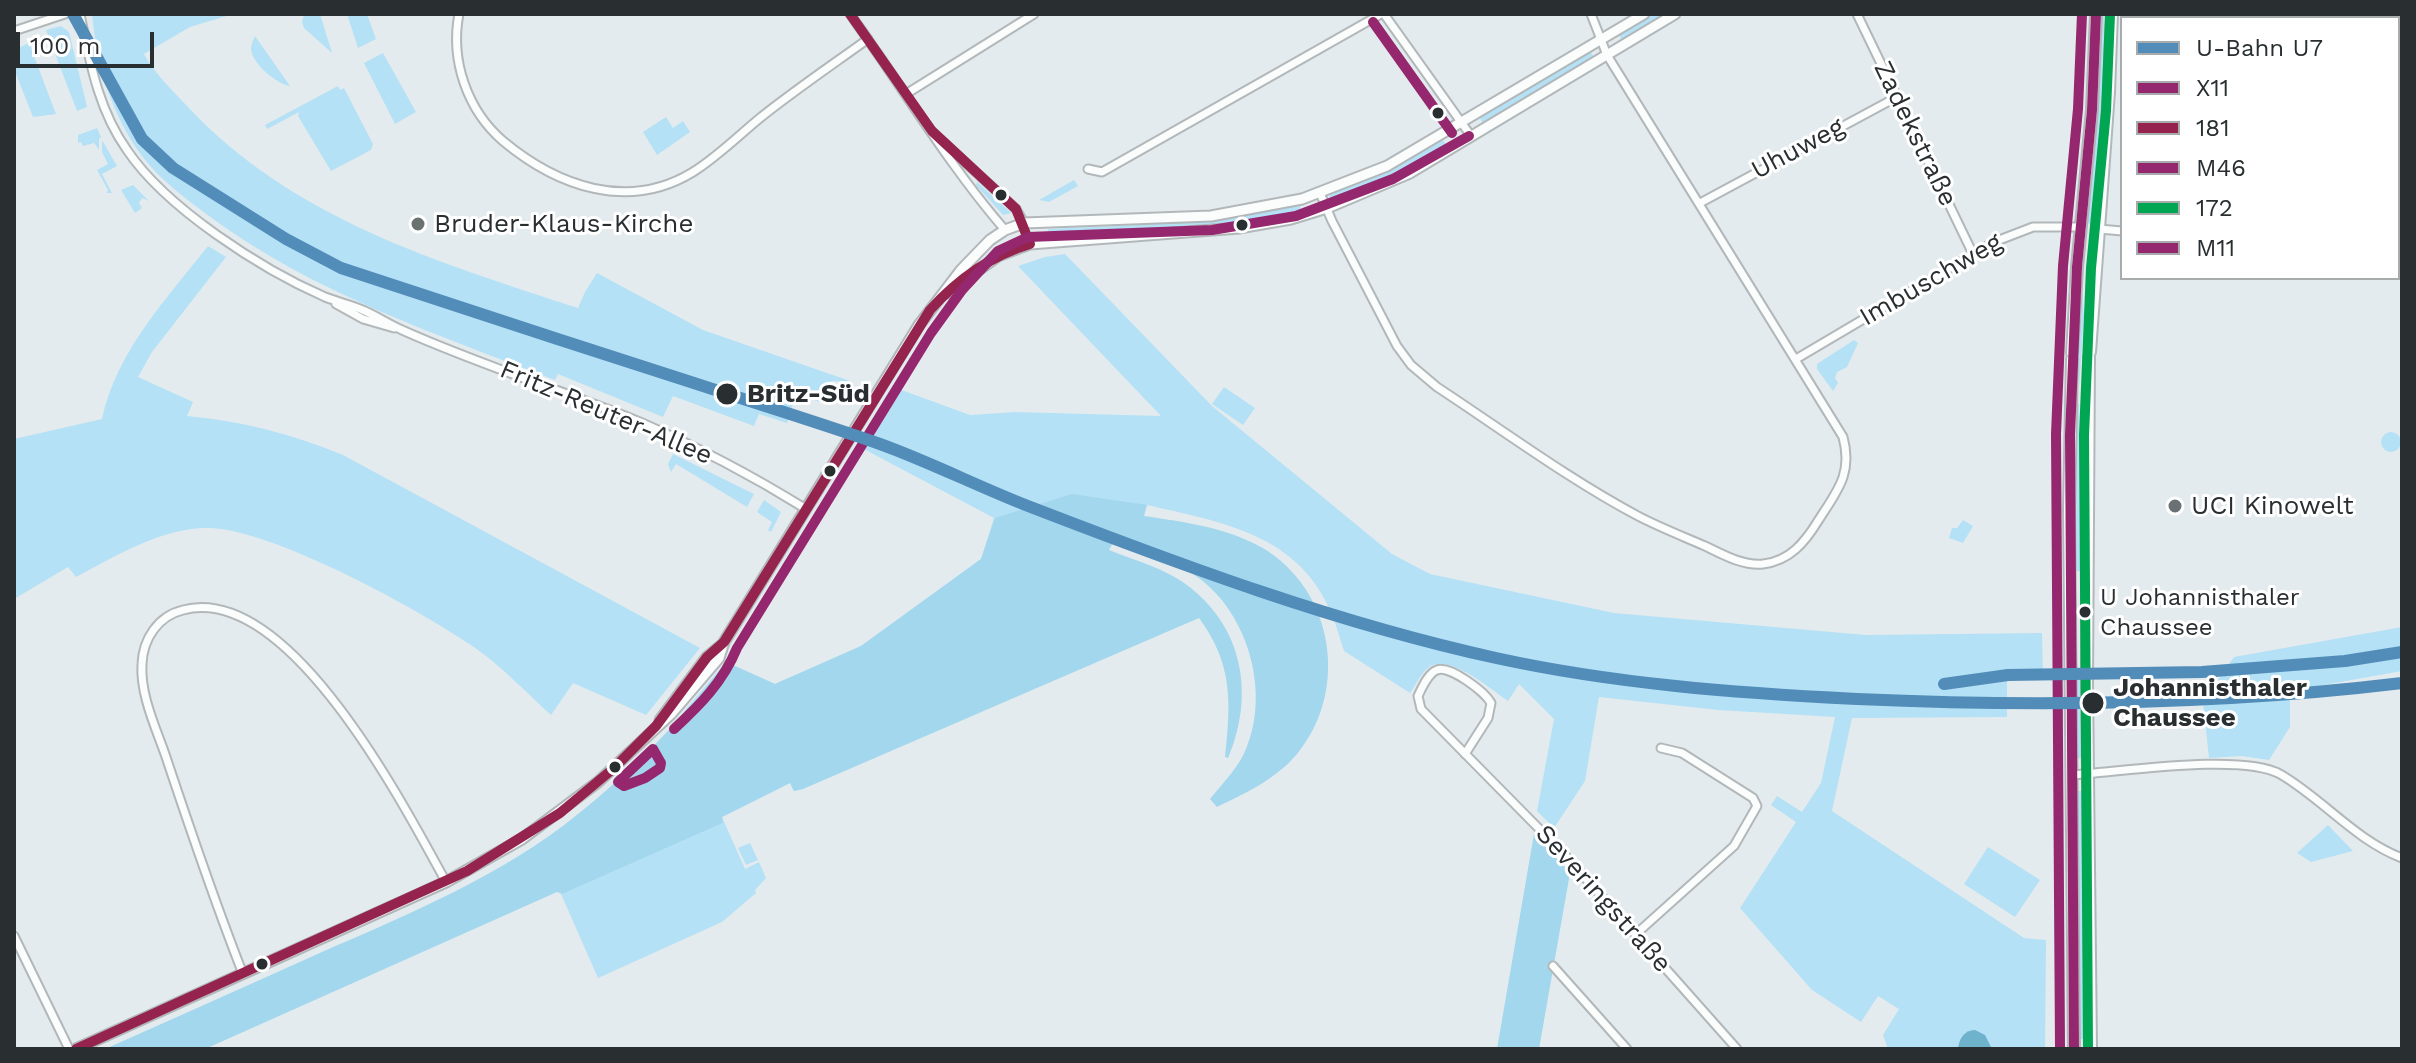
<!DOCTYPE html>
<meta charset="utf-8">
<style>
body{margin:0}
#map{position:relative;width:2416px;height:1063px;overflow:hidden;background:#e4ebee;font-family:"Work Sans",sans-serif}
canvas{display:block}
.frame{position:absolute;inset:0;border:16px solid #292f31;pointer-events:none}
.legend{position:absolute;left:2120px;top:16px;width:280px;height:264px;box-sizing:border-box;background:#fff;border:2px solid #a9acad;margin:0;padding:10px 14px;list-style:none;font-size:24px;color:#292f31}
.legend li{display:flex;align-items:center;gap:16px;height:40px}
.legend b{width:40px;border:2px solid #a9acad}
.scale{position:absolute;left:16px;top:32px;width:138px;height:36px;box-sizing:border-box;border:4px solid #292f31;border-top:0;padding-left:10px;font-size:24px;line-height:28px;white-space:nowrap;color:#292f31;-webkit-text-stroke:6px #fff;paint-order:stroke}
</style>
<div id="map">
<canvas width="2416" height="1063"></canvas>
<div class="frame"></div>
<ul class="legend">
<li><b style="height:10px;background:#528dba"></b>U-Bahn U7</li>
<li><b style="height:10px;background:#95276e"></b>X11</li>
<li><b style="height:10px;background:#94244d"></b>181</li>
<li><b style="height:10px;background:#95276e"></b>M46</li>
<li><b style="height:10px;background:#00a651"></b>172</li>
<li><b style="height:10px;background:#95276e"></b>M11</li>
</ul>
<div class="scale">100 m</div>
</div>
<script>
const ctx = document.querySelector('canvas').getContext('2d');
ctx.lineJoin = 'round';
function paint(path, color) { ctx.fillStyle = color; ctx.fill(path, 'evenodd'); }
function strokePath(path, color, width, dash) { ctx.strokeStyle = color; ctx.lineWidth = width; ctx.lineCap = dash ? 'butt' : 'round'; ctx.setLineDash(dash || []); ctx.stroke(path); }
function drawText(font, color, halo, rows, align = 'center') {
  ctx.font = font + ' "Work Sans",sans-serif'; ctx.lineWidth = 6; ctx.setLineDash([]); ctx.textBaseline = 'middle'; ctx.strokeStyle = halo; ctx.fillStyle = color; for (const [text, x, y, turn = 0] of rows) {
    ctx.save(); ctx.translate(x, y); ctx.rotate((+turn || 0) * Math.PI / 180); ctx.textAlign = isNaN(turn) ? turn : align; if (halo) ctx.strokeText(text, 0, 0); ctx.fillText(text, 0, 0); ctx.restore();
  }
}
const green = new Path2D(`
 M92,14H233L190,27L144,54C155,74 172,90 187,106C291,218 437,262 578,308L585,292L597,273L703,330L853,382L831,381L823,403L796,394L787,423L759,414L754,426L673,396L663,417L558,374L555,380C436,334 313,293 209,216C185,198 160,180 142,156C111,114 97,65 92,14Z
 M320,14L332,53L304,28L302,22L304,15Z
 M347,14H367L376,39L358,48Z
 M1654,14H1667L1622,41L1619,35Z
 M2101,14H2104L2105,88L2092,226L2086,221L2097,111Z
 M2367,14H2402V67L2398,68V18H2368Z
 M61,26L69,32L87,107L77,111L46,30Z
 M255,36L290,86C277,84 252,64 251,49C251,45 253,40 255,36Z
 M29,43L56,114L33,117L14,69V50Z
 M1590,51L1594,57L1483,124L1480,118Z
 M383,53L416,112L395,124L364,63Z
 M338,86L340,90L344,88L373,144L371,150L331,171L298,116L299,112L267,129L265,125Z
 M666,117L673,128L683,121L690,132L657,155L643,132Z
 M97,128L101,137L99,139V150L94,143L83,146L81,142L78,143V135Z
 M102,140L117,166L102,174L112,193H107L108,190L97,170L108,164L102,152Z
 M1443,140L1447,146C1421,161 1357,200 1329,199L1330,194L1389,170Z
 M1074,180L1078,186L1049,202L1039,200Z
 M977,182L1011,213L1003,215L976,185Z
 M133,185L149,201L142,198L139,203L142,208L135,213L121,190Z
 M1299,204L1301,210L1256,221L1198,229L1049,238L1048,229C1133,225 1217,224 1299,204Z
 M208,246L226,257L152,352L138,377L193,402L187,416C242,421 292,434 343,455L700,648L646,715L573,683L551,715C527,693 504,669 478,650C425,612 269,527 207,528C161,528 116,556 76,577L68,567L14,599V439L102,419C117,350 166,300 208,246Z
 M1065,254L1212,406L1392,554L1430,574L1614,613L1866,635L2042,633L2043,674H2007V717L1852,718L1832,811L2024,938L2046,940L2045,1049H1888L1883,1035L1899,1009L1878,996L1861,1022L1812,990L1740,908L1796,822L1771,805L1777,796L1802,812L1821,783L1835,717L1718,710L1599,697L1585,781L1554,828L1537,811L1554,719L1519,684L1508,701C1490,689 1449,653 1429,667C1421,673 1416,685 1410,693L1344,651C1340,639 1337,627 1332,615C1300,534 1221,522 1147,505L1143,515L803,789L794,791L790,783L722,817L745,869L759,862L766,878L755,890L756,893L722,922L598,978L561,894L723,823L670,728L726,662L775,684L861,646L981,559L994,518L860,447L896,388L970,415L1015,412L1161,416L1018,266L1045,257Z
 M2082,284L2084,316L2079,388V301Z
 M1854,340L1858,343L1847,367L1837,372L1835,378L1838,383L1833,391L1817,369V364Z
 M1224,387L1255,408L1243,425L1212,404Z
 M2075,402L2079,404L2080,571H2073Z
 M2381 442a10 10 0 1 1 20 0a10 10 0 1 1-20 0Z
 M673,454L754,494L747,507L676,464L671,472L668,464Z
 M764,500L781,512L771,532L768,530L772,522L757,512Z
 M1963,520L1973,526L1963,543L1949,538L1952,528H1957Z
 M2402,627V671L2290,691V727L2269,760L2242,756L2209,758L2203,702L2234,657Z
 M2075,661L2081,671L2082,758H2075Z
 M2076,791H2083L2085,1039H2078Z
 M2328,825L2353,851L2311,862L2297,853Z
 M750,843L758,860L746,865L738,848Z
 M1988,847L2040,880L2015,917L1964,884Z`);
const forest = new Path2D(`
 M1072,494L1147,505L1144,516C1184,522 1225,527 1261,547C1334,589 1350,690 1297,754C1276,779 1246,793 1217,807L1210,799C1222,784 1239,767 1246,749C1271,690 1247,609 1193,574C1170,559 1140,550 1114,541L1109,550C1131,559 1157,566 1178,579C1241,619 1257,691 1228,758L1225,757C1231,702 1233,664 1199,618L803,789L794,791L790,783L722,817L723,823L562,894L557,892L205,1049H105C178,1017 250,984 322,952C409,914 503,875 578,814C633,770 684,718 726,662L775,684L861,646L981,559L995,518Z
 M1534,834L1570,873L1539,1049H1497Z`);
const water = new Path2D(`
 M1975,1030L1985,1035L1992,1049H1958C1959,1039 1964,1030 1975,1030Z`);
const minor = new Path2D(`
 M80,14C90,62 98,109 127,150C166,208 261,269 325,297C338,302 352,305 365,311C378,317 389,324 402,330C480,365 562,390 640,422C698,447 753,476 806,509
 M459,14C450,60 467,110 503,141C557,186 628,212 693,172C717,157 738,136 760,118C795,90 832,65 868,39
 M850,14C902,86 947,163 1005,230
 M1384,14L1471,136
 M1857,14L1973,254
 M2349,14L2350,18
 M14,31L65,14
 M906,94L1034,14
 M2398,117L2402,120
 M941,140L1016,209L1024,223
 M1088,169L1102,172L1381,14
 M1320,193L1332,221L1397,346L1411,365L1437,387C1501,429 1570,480 1638,516C1659,527 1682,536 1705,546C1722,554 1742,566 1763,564C1790,561 1805,542 1818,521C1837,491 1853,474 1843,437L1607,55L1591,14
 M1700,203L1897,97
 M2099,229L2122,231
 M336,304L363,319L394,328
 M1796,359L1994,242L2033,227H2081
 M1465,754L1488,718L1491,703C1485,692 1450,665 1437,670C1428,673 1422,688 1418,696L1421,709L1563,853L1737,1049
 M2072,775C2121,772 2241,753 2280,774C2323,799 2355,840 2402,858
 M1636,934L1734,846L1757,806L1753,798L1682,753L1661,748
 M14,936L69,1049
 M1553,966L1627,1049
 M243,974C215,903 190,829 166,757C156,728 140,695 142,664C143,639 158,616 183,610C289,582 404,806 446,882`);
const tertiary = new Path2D(`
 M947,293L998,256L1030,244L1239,228L1291,219L1327,208L1410,173L1675,14
 M660,720L707,657L724,643
 M76,1049L446,882L522,839L598,782L671,714L719,658L724,642L919,325L961,270L990,240L1005,230L1024,223L1211,216L1302,199L1387,166L1644,14`);
const secondary = new Path2D(`
 M2090,352L2109,92L2112,14
 M2072,353L2077,267L2092,110L2096,14
 M2089,357L2087,683L2091,1049
 M2072,359L2069,508L2074,1049`);
const bus1 = new Path2D(`
 M2074,1049L2070,435L2077,267L2092,110L2096,14`);
const bus2 = new Path2D(`
 M76,1049L467,871L560,813L614,768L656,726L707,657L724,642L930,310C958,279 990,256 1030,244L1016,209L932,131L850,14`);
const bus3 = new Path2D(`
 M1373,22L1452,133
 M674,729C700,705 723,682 737,648L931,333L962,290L998,251L1028,237L1212,230L1296,216L1393,179L1469,136
 M653,749L661,763L660,768L645,778L624,786L618,782Z`);
const bus4 = new Path2D(`
 M2088,1049L2084,435L2091,268L2106,111L2110,15`);
const bus5 = new Path2D(`
 M2060,1049L2056,434L2063,266L2078,109L2082,14`);
const metro1 = new Path2D(`
 M73,14L142,139L173,168L286,239L341,268C460,307 578,346 697,384C758,404 820,423 880,444C930,462 979,487 1028,506C1181,565 1336,623 1496,658C1615,684 1736,693 1857,699C2039,707 2221,705 2402,683
 M1944,684L2008,675L2202,672L2345,661L2402,652`);
const markers = [
 [1438,113,7,"#292f31"],
 [1001,195,7,"#292f31"],
 [418,224,8,"#6a7173"],
 [1242,225,7,"#292f31"],
 [727,394,12,"#292f31"],
 [830,471,7,"#292f31"],
 [2175,506,8,"#6a7173"],
 [2085,612,7,"#292f31"],
 [2093,703,12,"#292f31"],
 [615,767,7,"#292f31"],
 [262,964,7,"#292f31"]
];
const busNames = [
 ["U Johannisthaler",2100,598],
 ["Chaussee",2100,628]
];
const streetNames = [
 ["Zadekstraße",1915,134,64],
 ["Uhuweg",1798,149,-28],
 ["Imbuschweg",1931,280,-30],
 ["Fritz-Reuter-Allee",606,413,23],
 ["Severingstraße",1603,899,48]
];
const poiNames = [
 ["Bruder-Klaus-Kirche",434,224],
 ["UCI Kinowelt",2191,506]
];
const stopNames = [
 ["Britz-Süd",747,394],
 ["Johannisthaler",2113,688],
 ["Chaussee",2113,718]
];
paint(green, '#b4e1f5');
paint(forest, '#a2d7ed');
paint(water, '#6eb2cc');
strokePath(minor, '#b2b8ba', 11);
strokePath(tertiary, '#b2b8ba', 13);
strokePath(secondary, '#b2b8ba', 14);
strokePath(minor, '#fbfcfc', 7);
strokePath(tertiary, '#fbfcfc', 9);
strokePath(secondary, '#fbfcfc', 10);
strokePath(bus1, '#95276e', 10);
strokePath(bus2, '#94244d', 10);
strokePath(bus3, '#95276e', 10);
strokePath(bus4, '#00a651', 10);
strokePath(bus5, '#95276e', 10);
strokePath(metro1, '#528dba', 12);
for (const [x, y, r, color] of markers) { const dot = new Path2D(); dot.arc(x, y, r, 0, 2 * Math.PI); ctx.fillStyle = color; ctx.fill(dot); strokePath(dot, '#fff', 3); }
drawText('24px', '#292f31', '#fff', busNames, 'left');
drawText('26px', '#292f31', '#fff', streetNames);
drawText('26px', '#292f31', '#fff', poiNames, 'left');
drawText('bold 26px', '#292f31', '#fff', stopNames, 'left');
</script>
